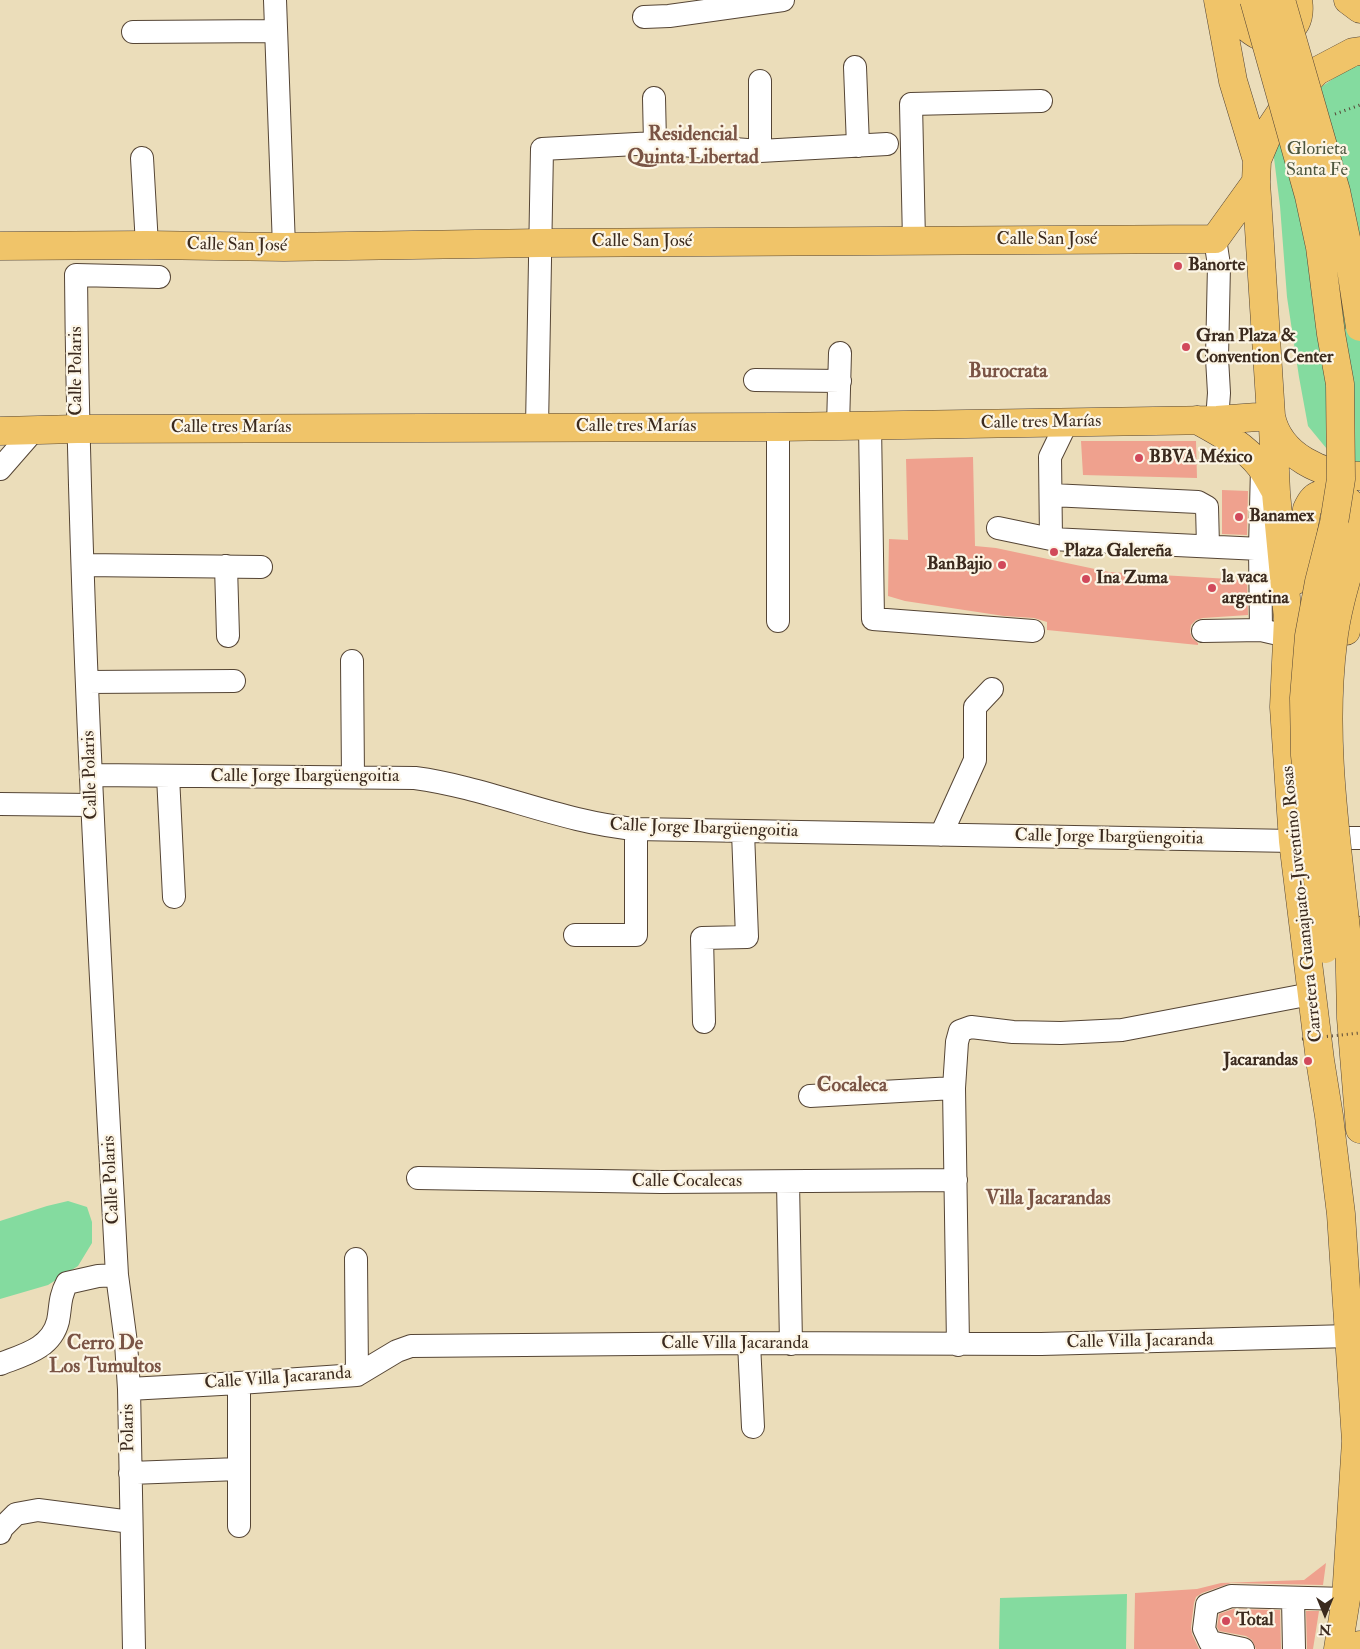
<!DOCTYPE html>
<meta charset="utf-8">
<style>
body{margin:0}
#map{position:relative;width:1360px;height:1649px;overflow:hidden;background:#ebddba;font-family:"IM FELL Double Pica",serif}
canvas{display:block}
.north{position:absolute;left:1300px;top:1589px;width:50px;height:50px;-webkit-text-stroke:4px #fcf5e5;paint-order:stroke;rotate:180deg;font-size:14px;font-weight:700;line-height:20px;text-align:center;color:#3b2a1e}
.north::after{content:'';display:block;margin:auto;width:18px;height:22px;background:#3b2a1e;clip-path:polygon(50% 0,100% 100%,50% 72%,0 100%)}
</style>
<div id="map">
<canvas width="1360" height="1649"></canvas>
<div class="north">N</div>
</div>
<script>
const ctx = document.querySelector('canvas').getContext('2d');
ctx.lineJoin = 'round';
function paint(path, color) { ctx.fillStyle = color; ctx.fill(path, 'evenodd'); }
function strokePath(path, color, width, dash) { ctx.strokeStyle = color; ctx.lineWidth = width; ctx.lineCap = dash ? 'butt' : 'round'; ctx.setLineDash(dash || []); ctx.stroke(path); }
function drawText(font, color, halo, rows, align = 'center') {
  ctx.font = font + ' "IM FELL Double Pica",serif'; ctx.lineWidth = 4.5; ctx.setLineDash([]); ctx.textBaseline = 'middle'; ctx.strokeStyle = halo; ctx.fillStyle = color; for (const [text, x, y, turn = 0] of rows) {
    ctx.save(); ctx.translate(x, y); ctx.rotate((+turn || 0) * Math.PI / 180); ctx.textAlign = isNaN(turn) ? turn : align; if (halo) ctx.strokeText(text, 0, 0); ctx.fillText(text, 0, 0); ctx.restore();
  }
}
const green = new Path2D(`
 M1356,63H1360V462L1336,460L1308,426L1299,377L1287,297L1280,206L1273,150L1308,96Z
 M68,1201L87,1207L92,1222V1243L78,1266L48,1285L0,1299V1221L47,1206Z
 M1127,1594L1126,1649H999L1000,1598Z`);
const building = new Path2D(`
 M1081,441H1196L1197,478L1083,475Z
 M973,457L975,546L996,548L1109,572L1247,580L1248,615L1203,618L1196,620L1191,625L1190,632L1192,638L1198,643V645L1047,630V622L1034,618L1004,616L905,601L888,596L889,539L908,540L906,459Z
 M1222,490L1248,491L1247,535L1222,534Z
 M1326,1563L1323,1585L1231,1583L1202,1593L1196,1597L1194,1603L1191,1627L1192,1634L1199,1649H1134L1135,1593L1197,1589L1221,1583L1304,1580Z
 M1233,1609L1280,1610L1281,1649H1256L1252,1640L1246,1636L1219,1631L1217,1627L1219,1614Z
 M1306,1611H1319L1313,1649H1307Z`);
const path = new Path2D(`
 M1335,114L1360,105`);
const minor = new Path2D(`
 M275,0L284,247
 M644,17L669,16L783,0
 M133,32L276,31
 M855,67L858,146
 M654,98L655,143
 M760,151V81
 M142,158L147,245
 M1215,239L1219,265L1217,358L1219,393L1217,420
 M914,241L911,104L1041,101
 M755,380L840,381
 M870,425L873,619L1033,631
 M838,426L840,353
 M537,427L542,149L655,143L760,151L887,144
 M0,469L34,430
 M1051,495L1198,502L1207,507L1208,546
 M998,528L1051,539L1260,549
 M1051,539L1050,457L1067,422
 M83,565L261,567
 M226,566L228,636
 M778,621V427
 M1261,630L1260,549L1262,468
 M1203,631L1261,630L1274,633
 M352,661L353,777
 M87,682L234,681
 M91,775L415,778C490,788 562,823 636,829L1293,841
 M168,776L174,897
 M0,804L92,805
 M941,835L975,760V707L992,689
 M1349,838H1360
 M575,935H636V829
 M704,1022L702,938L747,937L743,832
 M810,1096L954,1088
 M418,1178L661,1182L956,1180
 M788,1182L791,1344
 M356,1259L357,1375
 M749,1343L753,1427
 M958,1345L954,1088L957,1042L960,1031L971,1027L1013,1032L1061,1033L1122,1030L1311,994
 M0,1364C23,1355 51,1349 58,1321C61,1306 59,1298 67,1283L98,1276L117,1275
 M239,1383V1526
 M129,1389L239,1383L357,1375L397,1351L411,1346L749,1343L1041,1344L1350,1336
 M130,1473L239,1469
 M0,1533L2,1528L16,1514L38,1510L131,1522
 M1293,1598L1294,1649
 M134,1649L129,1389L126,1343L117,1275C99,942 79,609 76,275L159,277
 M1243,1649L1210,1642L1204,1629L1207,1605L1231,1596L1346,1599`);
const major = new Path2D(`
 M1218,0L1233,81L1257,160
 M1222,0C1233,11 1244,28 1258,35C1264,39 1271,37 1277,35C1296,30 1301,18 1298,0
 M1348,0L1360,9
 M1360,51L1353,52L1317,71L1289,100L1271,127L1257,160L1256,182L1271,416C1279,456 1323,476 1360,476
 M0,246L147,245L284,247L540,243L1215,239L1256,182
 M1197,420C1221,433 1245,446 1261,467C1267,475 1271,484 1276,492
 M1273,426L1276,493L1288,619L1284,707L1293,841L1320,1060L1329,1116L1341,1214L1356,1441L1346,1599L1338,1649
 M0,431L77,429L778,427L1217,420L1271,416
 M1294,581L1307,509C1310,503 1313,497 1319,495C1337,488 1354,502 1358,518C1360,530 1357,542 1355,553
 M1346,631L1348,618L1360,586
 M1349,926L1351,1018L1360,1129
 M1360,1649V1645`);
const pathBridge = new Path2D(`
 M1302,1039L1360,1033`);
const majorBridge = new Path2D(`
 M1254,0L1309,196L1320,247L1331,334L1340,384L1341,479L1334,523L1319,582L1309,636L1304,698L1305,755L1325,949
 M1281,0L1336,191L1347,243L1360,327
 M1348,949C1338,847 1320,744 1333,642C1337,605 1350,568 1360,531`);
const markers = [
 [1178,266,5,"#d1495b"],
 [1186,347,5,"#d1495b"],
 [1139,458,5,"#d1495b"],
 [1239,517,5,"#d1495b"],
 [1054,552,5,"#d1495b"],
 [1002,565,5,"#d1495b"],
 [1086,579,5,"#d1495b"],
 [1212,588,5,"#d1495b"],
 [1308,1061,5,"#d1495b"],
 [1226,1621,5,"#d1495b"]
];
const parkNames = [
 ["Glorieta",1317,150],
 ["Santa Fe",1317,171]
];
const streetNames = [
 ["Calle San José",1047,240],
 ["Calle San José",642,242],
 ["Calle San José",237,246,1],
 ["Calle Polaris",77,371,-90],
 ["Calle tres Marías",1041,423,-1],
 ["Calle tres Marías",636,427],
 ["Calle tres Marías",231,428],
 ["Calle Polaris",91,775,-92],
 ["Calle Jorge Ibargüengoitia",305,777],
 ["Calle Jorge Ibargüengoitia",704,829,2],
 ["Calle Jorge Ibargüengoitia",1109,838,1],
 ["Carretera Guanajuato-Juventino Rosas",1303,904,-96],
 ["Calle Polaris",112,1180,-93],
 ["Calle Cocalecas",687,1182],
 ["Calle Villa Jacaranda",1140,1342,-1],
 ["Calle Villa Jacaranda",735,1344],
 ["Calle Villa Jacaranda",278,1379,-4],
 ["Polaris",129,1428,-91]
];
const poiNames = [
 ["Banorte",1188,266],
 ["Gran Plaza &",1196,337],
 ["Convention Center",1196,358],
 ["BBVA México",1149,458],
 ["Banamex",1249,517],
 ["Plaza Galereña",1064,552],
 ["BanBajio",992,565,"right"],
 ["la vaca",1222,578],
 ["argentina",1222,599],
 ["Ina Zuma",1096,579],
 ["Jacarandas",1298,1061,"right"],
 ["Total",1236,1621]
];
const quarterNames = [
 ["Residencial",693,136],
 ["Quinta Libertad",693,159],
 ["Burocrata",1008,373],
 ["Cocaleca",852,1087],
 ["Villa Jacarandas",1048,1200],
 ["Cerro De",105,1345],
 ["Los Tumultos",105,1368]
];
paint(green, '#84db9f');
paint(building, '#efa18e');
strokePath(minor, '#554535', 24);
strokePath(major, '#554535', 29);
strokePath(path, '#554535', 3, [1, 4]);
strokePath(minor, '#fff', 22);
strokePath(major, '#f0c469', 28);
strokePath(majorBridge, '#554535', 29, []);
strokePath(pathBridge, '#554535', 3, [1, 4]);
strokePath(majorBridge, '#f0c469', 28);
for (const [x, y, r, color] of markers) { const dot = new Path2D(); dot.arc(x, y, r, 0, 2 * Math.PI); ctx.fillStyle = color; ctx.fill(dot); strokePath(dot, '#fcf5e5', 2); }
drawText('18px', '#4d563e', '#fcf5e5', parkNames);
drawText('18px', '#3b2a1e', '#fcf5e5', streetNames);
drawText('bold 18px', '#3b2a1e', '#fcf5e5', poiNames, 'left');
drawText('bold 20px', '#7a5445', '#fcf5e5', quarterNames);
</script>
